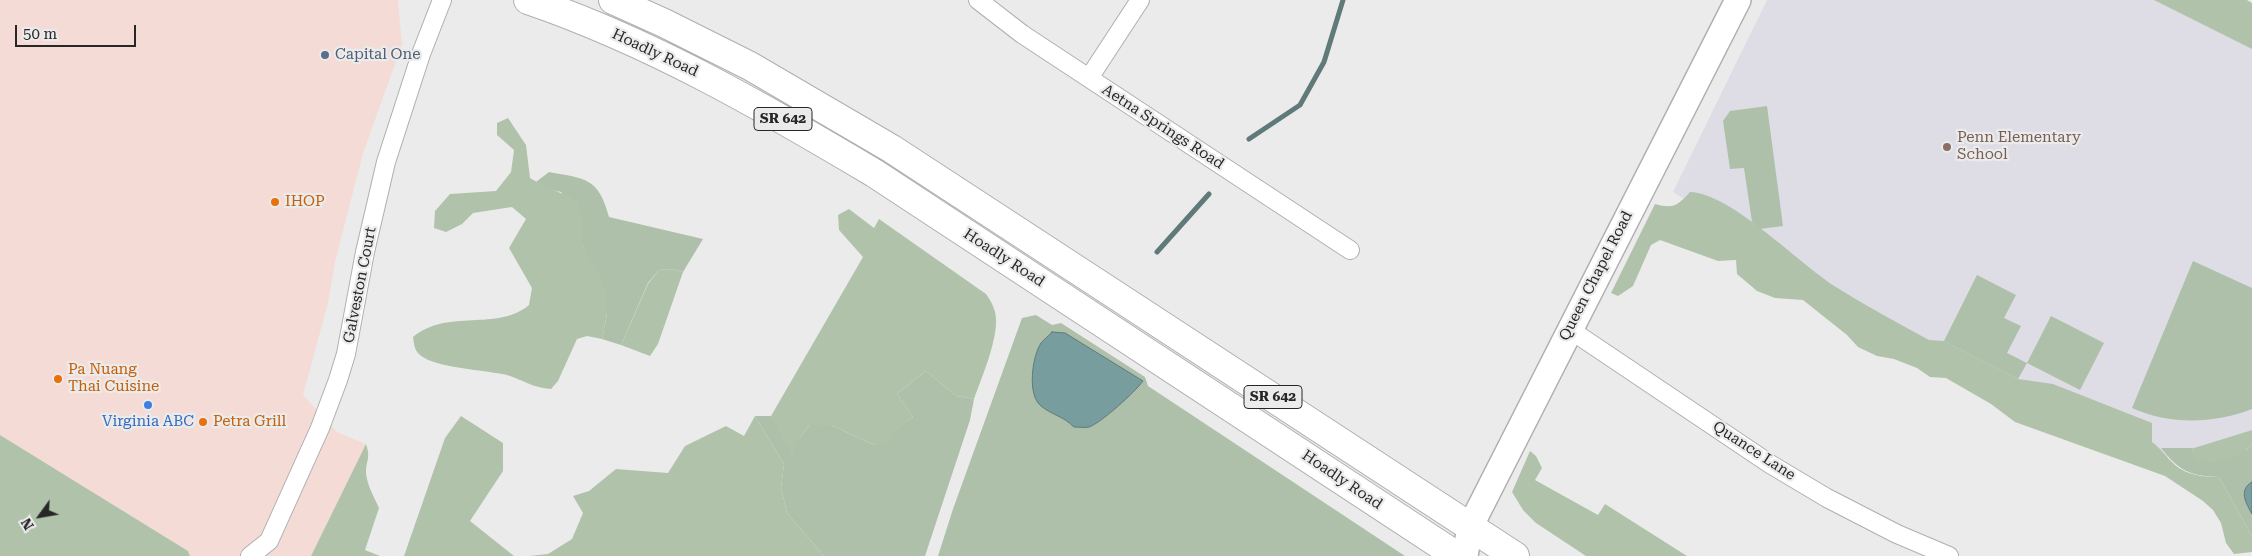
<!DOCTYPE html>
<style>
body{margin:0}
#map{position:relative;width:2252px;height:556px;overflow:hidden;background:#ebebec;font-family:"Roboto Serif",serif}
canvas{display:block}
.north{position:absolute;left:15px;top:491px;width:50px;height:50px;-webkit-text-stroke:4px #ebebec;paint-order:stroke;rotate:238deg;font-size:14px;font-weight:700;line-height:20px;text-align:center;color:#272727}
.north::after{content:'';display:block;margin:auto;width:18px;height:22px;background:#272727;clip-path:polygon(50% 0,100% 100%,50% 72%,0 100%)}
.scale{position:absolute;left:15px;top:25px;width:121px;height:22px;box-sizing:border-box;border:2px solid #272727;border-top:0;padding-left:6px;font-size:15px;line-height:18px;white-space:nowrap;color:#272727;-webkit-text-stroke:4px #ebebec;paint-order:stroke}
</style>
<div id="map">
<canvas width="2252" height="556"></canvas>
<div class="north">N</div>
<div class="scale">50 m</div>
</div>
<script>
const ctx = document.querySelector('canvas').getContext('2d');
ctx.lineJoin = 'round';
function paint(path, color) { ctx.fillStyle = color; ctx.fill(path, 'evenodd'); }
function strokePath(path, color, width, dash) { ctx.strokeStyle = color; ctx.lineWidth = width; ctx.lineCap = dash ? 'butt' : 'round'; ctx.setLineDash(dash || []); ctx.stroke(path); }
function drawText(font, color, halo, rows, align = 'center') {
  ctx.font = font + ' "Roboto Serif",serif'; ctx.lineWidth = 4.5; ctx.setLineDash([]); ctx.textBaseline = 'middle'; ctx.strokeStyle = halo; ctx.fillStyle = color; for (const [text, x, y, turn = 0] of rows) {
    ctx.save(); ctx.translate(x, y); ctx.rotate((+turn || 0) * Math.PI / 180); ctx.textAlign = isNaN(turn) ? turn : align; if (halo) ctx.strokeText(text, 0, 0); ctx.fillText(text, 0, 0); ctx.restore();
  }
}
const commercial = new Path2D(`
 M0,0H398L402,45L363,153L335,262L328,303L303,395L337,432L366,444L311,556H190L188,551L0,435Z`);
const built = new Path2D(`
 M1767,0H2198L2252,27V430L2163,458L1952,364L1673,192Z`);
const green = new Path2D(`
 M1767,106L1783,226L1760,229L1752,222L1744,168L1730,169L1723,121L1730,111Z
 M549,172C586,179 598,177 609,217L703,239L683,272L673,269L659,270L648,283L621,345L602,339L607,314L589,258L582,244V222L561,192L544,188L536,182Z
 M2193,261L2252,288V409C2213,424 2170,425 2132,408Z
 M1977,275L2016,295L2004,318L2021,326L2007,353L2027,363L2051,316L2104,343L2080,390L2027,363L2018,379L1944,341Z
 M1036,315L1052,325L1061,323L1145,377L1148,386L1405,556H938L953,509L1022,318Z
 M926,371L956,396L974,399L970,420L925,556H824L787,513L781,488L784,464L755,416H771L781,431L799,438L810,425H831L874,445L913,417L897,394Z
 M2252,445V536L2219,477C2190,476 2179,471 2161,448H2194L2192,452L2246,450Z`);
const forest = new Path2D(`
 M2154,0H2247L2252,3V49Z
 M508,118L526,145L530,178C546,188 562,192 578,202L582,222V244L601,277L606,294L607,314L602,339L587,336L577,339L558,381L551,389C533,388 523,380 507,375C486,370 435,368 420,355C414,350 414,343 413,337C448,308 497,332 529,305L532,288L509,248L526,219L512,207L473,213L462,224L446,232L434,228L435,211L450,194L496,191L511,172L514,150L497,135V123Z
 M1690,192C1731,193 1799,264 1836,287C1866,306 1898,323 1929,340L1944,341L2018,379L2053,384L2152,423V442C2160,448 2165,455 2172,462C2184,475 2203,477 2219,477L2252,536V552L2234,554L2226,543L2221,523L2213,510L2203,501L2165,476L2015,422L1991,404L1946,378L1930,377L1917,368L1894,359L1877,356L1858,347L1847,335L1803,300L1775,298L1757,291L1737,274L1736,260L1718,261L1660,240L1651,245L1633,286L1618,296L1611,293L1655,204C1674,209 1677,206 1690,192Z
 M849,209L874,228L879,219L986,294C991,301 996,310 996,319C997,342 982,377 974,399L956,396L926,371L897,394L913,417L893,432L888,443L874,445L831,425H810L799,438L792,455L771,416L863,257L839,230L838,215Z
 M673,269L683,272L658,344L650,356L621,345L648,284L659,270Z
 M461,416L503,443V471L470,521L514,556H404L445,438Z
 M755,416L784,464L781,488L787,513L824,556H529L548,554L572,539L583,513L573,496L589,491L616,469L668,473L685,446L726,426L744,436Z
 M2252,430V445C2237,458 2213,467 2194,458L2192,452L2194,448Z
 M0,435L188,551L190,556H0Z
 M366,444C371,459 366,460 366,473C367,485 374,497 379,508L365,550L380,556H311Z
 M1530,451L1536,456L1542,468L1535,480L1598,515L1605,504L1687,556H1586L1536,523L1523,510L1512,492Z`);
const water = new Path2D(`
 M1052,332L1065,333L1143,381C1135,392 1101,423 1089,427C1085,428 1079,427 1074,427C1063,416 1052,415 1041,406C1027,395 1032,357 1041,343C1044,339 1049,336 1052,332Z
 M2252,482V514C2246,503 2238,490 2252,482Z`);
const stream = new Path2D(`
 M1249,139L1300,105L1324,62L1343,0
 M1157,252L1209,194`);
const street = new Path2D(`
 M978,0L1022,34L1350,250
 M1089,78L1140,0
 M1569,329L1770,464L1827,498L1897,534L1949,556
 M250,556L269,541L320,428L338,380L346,354L365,252L386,162L421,54L442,0`);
const secondary = new Path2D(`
 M1465,556L1470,527L1738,0`);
const primary = new Path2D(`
 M528,0C651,42 763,107 874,173L1457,556
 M613,0L664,23L750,66L892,149L1515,556`);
const markers = [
 [325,55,5,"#5c6f8a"],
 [1947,147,5,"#8d6e63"],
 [275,202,5,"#e8710a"],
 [58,379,5,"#e8710a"],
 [148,405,5,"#3f7fe0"],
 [203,422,5,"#e8710a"]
];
const shields = [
 [783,119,58],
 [1273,397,58]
];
const shieldNames = [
 ["SR 642",783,119],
 ["SR 642",1273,397]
];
const streetNames = [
 ["Hoadly Road",655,53,25],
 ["Aetna Springs Road",1163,127,33],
 ["Hoadly Road",1004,258,33],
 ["Queen Chapel Road",1596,276,-63],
 ["Galveston Court",360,285,-79],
 ["Quance Lane",1754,451,33],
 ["Hoadly Road",1342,480,34]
];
const serviceNames = [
 ["Capital One",335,55]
];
const educationNames = [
 ["Penn Elementary",1957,138],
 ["School",1957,155]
];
const foodNames = [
 ["IHOP",285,202],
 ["Pa Nuang",68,370],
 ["Thai Cuisine",68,387],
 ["Petra Grill",213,422]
];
const shopNames = [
 ["Virginia ABC",148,422]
];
paint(commercial, '#f4dbd5');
paint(built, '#dedde6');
paint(green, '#aec0a9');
paint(forest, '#b0c3aa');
paint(water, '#789d9e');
strokePath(water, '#607a7a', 1);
strokePath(stream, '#607a7a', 5);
strokePath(street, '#afafb0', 20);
strokePath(secondary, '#afafb0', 28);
strokePath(primary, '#afafb0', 30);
strokePath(street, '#fff', 18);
strokePath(secondary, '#fff', 25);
strokePath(primary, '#fff', 28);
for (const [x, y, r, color] of markers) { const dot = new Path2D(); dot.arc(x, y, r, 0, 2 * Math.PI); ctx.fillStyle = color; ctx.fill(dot); strokePath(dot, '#ebebec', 2); }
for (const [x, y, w] of shields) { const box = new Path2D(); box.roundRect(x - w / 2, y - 11.5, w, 23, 4); ctx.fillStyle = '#ebebec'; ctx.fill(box); strokePath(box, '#272727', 1); }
drawText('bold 14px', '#272727', null, shieldNames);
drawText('15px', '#272727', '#ebebec', streetNames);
drawText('15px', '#4e5e75', '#ebebec', serviceNames, 'left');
drawText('15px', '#785e54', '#ebebec', educationNames, 'left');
drawText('15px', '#c56008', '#ebebec', foodNames, 'left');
drawText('15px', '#366cbe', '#ebebec', shopNames);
</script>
